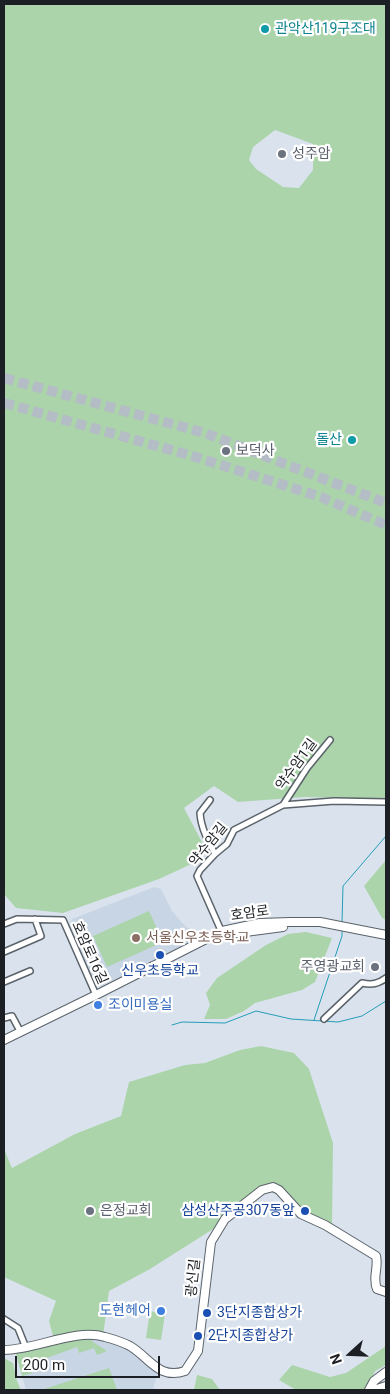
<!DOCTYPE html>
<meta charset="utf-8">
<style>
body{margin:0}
#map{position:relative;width:390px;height:1394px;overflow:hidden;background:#dae3ed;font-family:Roboto,sans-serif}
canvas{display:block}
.frame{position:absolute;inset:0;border:5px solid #1c1f23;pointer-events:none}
.north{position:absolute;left:325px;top:1329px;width:50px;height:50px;-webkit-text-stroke:4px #fff;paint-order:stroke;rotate:250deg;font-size:14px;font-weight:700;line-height:20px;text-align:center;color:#1c1f23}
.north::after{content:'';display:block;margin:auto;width:18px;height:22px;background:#1c1f23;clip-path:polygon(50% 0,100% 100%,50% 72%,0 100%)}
.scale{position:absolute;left:15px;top:1356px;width:145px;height:22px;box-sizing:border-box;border:2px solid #1c1f23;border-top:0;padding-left:6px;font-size:15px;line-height:18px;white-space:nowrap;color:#1c1f23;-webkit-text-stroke:4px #fff;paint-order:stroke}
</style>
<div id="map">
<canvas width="390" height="1394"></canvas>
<div class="frame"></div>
<div class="north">N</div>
<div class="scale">200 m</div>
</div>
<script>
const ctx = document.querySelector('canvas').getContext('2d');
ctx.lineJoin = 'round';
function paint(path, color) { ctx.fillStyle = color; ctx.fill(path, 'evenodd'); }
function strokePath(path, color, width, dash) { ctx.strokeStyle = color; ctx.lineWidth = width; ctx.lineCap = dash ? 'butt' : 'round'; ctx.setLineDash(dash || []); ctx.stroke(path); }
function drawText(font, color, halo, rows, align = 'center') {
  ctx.font = font + ' Roboto,"Noto Sans KR",sans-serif'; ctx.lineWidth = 4.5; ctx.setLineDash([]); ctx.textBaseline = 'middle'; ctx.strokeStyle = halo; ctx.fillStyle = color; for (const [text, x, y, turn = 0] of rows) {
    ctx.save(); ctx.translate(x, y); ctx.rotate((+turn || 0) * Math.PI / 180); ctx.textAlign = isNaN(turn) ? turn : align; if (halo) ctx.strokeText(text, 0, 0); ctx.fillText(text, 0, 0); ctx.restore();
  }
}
const built = new Path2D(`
 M154,887L161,889L172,911L186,927L193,930L196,937L194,940L101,988L96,985L70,924L72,919Z
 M82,1334L123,1343L159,1370L153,1388L159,1390H26L15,1350Z`);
const green = new Path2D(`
 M4,4H386V799L305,797L238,802L214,786L184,808L204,846L200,860L159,879L63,913L16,908L4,894ZM275,130L313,144V170L299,188L283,187L256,169L249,160L253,147Z
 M386,860V920L382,918L364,886Z
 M149,911L163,942L107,967L93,936Z
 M306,932L332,938L315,982L302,990L255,1003L244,1011L226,1019H204L210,1005L206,993L217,978L266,945L288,934Z
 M261,1046L294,1053L309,1069L333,1143L332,1227L301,1214L287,1197L267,1188L221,1224L150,1269L109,1291L103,1336L90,1334L93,1342L107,1351L97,1355L94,1348L79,1353L77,1347L33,1363L32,1373L22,1376L15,1350L54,1340L49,1321L56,1301L4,1277V1149L12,1168L75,1134L121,1116L129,1082L185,1065L205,1063L240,1050Z
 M150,1311L165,1314L161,1340L146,1338Z
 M386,1346L385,1355L386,1365L375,1371L367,1390H296L279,1380L292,1365L330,1377L346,1373Z
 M4,1358L13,1363L17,1381L21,1390H4Z
 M109,1368L117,1390H43L44,1389Z
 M197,1375L212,1379L220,1390H194Z`);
const stream = new Path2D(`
 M342,922L343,886L386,836
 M314,1020L342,936V931
 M172,1025L182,1022L225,1023L256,1011L291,1019L338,1022L362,1016L386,1001`);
const highwayTunnel = new Path2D(`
 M4,378L205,433L386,503
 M4,403L196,457L321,497L386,525`);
const street = new Path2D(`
 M210,800L200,813C201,828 208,841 215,854
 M283,805L307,768L330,740
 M4,924L17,919L63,920L96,995
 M223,935L197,876L200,870L215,854L227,844L234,830L283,805L334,801L386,802
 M4,952L41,936L35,919
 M4,982L30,971
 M4,1018L12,1016L20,1031
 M324,1019L362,983C372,985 378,984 386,978
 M4,1319L18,1328L26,1348`);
const secondary = new Path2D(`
 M230,934L283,927
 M4,1040L96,995L222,931L260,923L290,922H320L386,935
 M4,1350C36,1350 75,1328 105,1337C113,1339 122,1342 130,1346C150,1358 159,1380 185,1371L198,1351L211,1242L225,1219L262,1190L273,1187L279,1190L301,1214L325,1225L376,1256C379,1267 372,1278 377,1289L386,1292
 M369,1390L374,1381L386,1372
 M374,1390L386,1386`);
const markers = [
 [265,29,5,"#0f9aa8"],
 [282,154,5,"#6b7280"],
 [352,440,5,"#0f9aa8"],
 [226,451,5,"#6b7280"],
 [136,938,5,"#8d6e63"],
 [160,955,5,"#1a4fb4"],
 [375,967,5,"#6b7280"],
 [98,1005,5,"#3f7fe0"],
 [90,1211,5,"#6b7280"],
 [305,1211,5,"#1a4fb4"],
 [161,1311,5,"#3f7fe0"],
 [207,1313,5,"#1a4fb4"],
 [198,1336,5,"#1a4fb4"]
];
const cultureNames = [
 ["관악산119구조대",275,29],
 ["돌산",342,440,"right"]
];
const worshipNames = [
 ["성주암",292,154],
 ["보덕사",236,451],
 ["주영광교회",365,967,"right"],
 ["은정교회",100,1211]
];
const streetNames = [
 ["약수암1길",297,765,-54],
 ["약수암길",209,845,-51],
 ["호암로",250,914,-8],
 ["호암로16길",89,953,66],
 ["광신길",194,1278,-84]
];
const educationNames = [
 ["서울신우초등학교",146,938]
];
const transitNames = [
 ["신우초등학교",160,971,"center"],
 ["삼성산주공307동앞",295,1211,"right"],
 ["3단지종합상가",217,1313],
 ["2단지종합상가",208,1336]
];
const shopNames = [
 ["조이미용실",108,1005],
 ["도현헤어",151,1311,"right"]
];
paint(built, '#c8d5e4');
paint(green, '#abd4ab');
strokePath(stream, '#259db7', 1);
strokePath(highwayTunnel, '#b4bcc5', 10, [10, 5]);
strokePath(street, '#5a626a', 8);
strokePath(secondary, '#5a626a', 10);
strokePath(street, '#fff', 5);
strokePath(secondary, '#fff', 8);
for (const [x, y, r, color] of markers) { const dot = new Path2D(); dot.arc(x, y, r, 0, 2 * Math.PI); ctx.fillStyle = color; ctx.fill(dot); strokePath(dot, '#fff', 2); }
drawText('14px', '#0d838f', '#fff', cultureNames, 'left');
drawText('14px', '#5b616d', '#fff', worshipNames, 'left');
drawText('14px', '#1c1f23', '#fff', streetNames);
drawText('14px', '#785e54', '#fff', educationNames, 'left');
drawText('14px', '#164399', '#fff', transitNames, 'left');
drawText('14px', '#366cbe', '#fff', shopNames, 'left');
</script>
